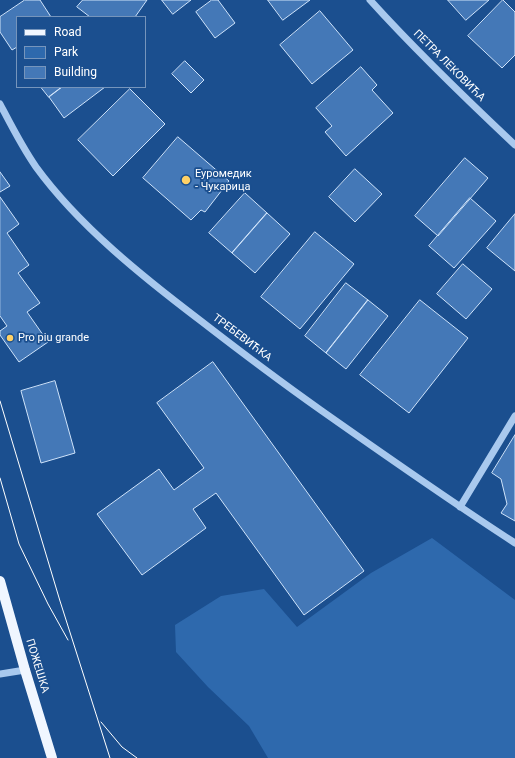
<!DOCTYPE html>
<meta charset="utf-8">
<style>
body{margin:0}
#map{position:relative;width:515px;height:758px;overflow:hidden;background:#1b4f8f;font-family:Roboto,sans-serif}
canvas{display:block}
.legend{position:absolute;left:16px;top:16px;width:130px;height:72px;box-sizing:border-box;background:#1b4f8f;border:1px solid #7695bc;margin:0;padding:5px 7px;list-style:none;font-size:12px;color:#fff}
.legend li{display:flex;align-items:center;gap:8px;height:20px}
.legend b{width:20px;border:1px solid #7695bc}
</style>
<div id="map">
<canvas width="515" height="758"></canvas>
<ul class="legend">
<li><b style="height:5px;background:#f0f6ff"></b>Road</li>
<li><b style="height:11px;background:#2e69ad"></b>Park</li>
<li><b style="height:11px;background:#4478b7"></b>Building</li>
</ul>
</div>
<script>
const ctx = document.querySelector('canvas').getContext('2d');
ctx.lineJoin = 'round';
function paint(path, color) { ctx.fillStyle = color; ctx.fill(path, 'evenodd'); }
function strokePath(path, color, width, dash) { ctx.strokeStyle = color; ctx.lineWidth = width; ctx.lineCap = dash ? 'butt' : 'round'; ctx.setLineDash(dash || []); ctx.stroke(path); }
function drawText(font, color, halo, rows, align = 'center') {
  ctx.font = font + ' Roboto,sans-serif'; ctx.lineWidth = 3.5; ctx.setLineDash([]); ctx.textBaseline = 'middle'; ctx.strokeStyle = halo; ctx.fillStyle = color; for (const [text, x, y, turn = 0] of rows) {
    ctx.save(); ctx.translate(x, y); ctx.rotate((+turn || 0) * Math.PI / 180); ctx.textAlign = isNaN(turn) ? turn : align; if (halo) ctx.strokeText(text, 0, 0); ctx.fillText(text, 0, 0); ctx.restore();
  }
}
const green = new Path2D(`
 M432,538L515,600V758H268L249,726L208,687L176,652L175,625L221,596L264,589L297,627L371,573Z`);
const building = new Path2D(`
 M25,0H40L51,17H17V47L12,50L0,32V17Z
 M83,0H147L135,17H90L77,7Z
 M162,0H191L173,14Z
 M212,0H218L235,23L215,38L196,12Z
 M268,0H310L283,20Z
 M448,0H489L466,20Z
 M503,0L515,12V55L502,68L468,36Z
 M320,11L353,50L312,84L280,45Z
 M185,61L204,80L191,93L172,74Z
 M361,67L377,85L372,90L393,113L346,156L325,132L332,126L316,108Z
 M41,87H62L49,97Z
 M62,87H105L64,118L49,97Z
 M130,89L165,124L113,176L78,140Z
 M178,137L229,181L205,212L201,210L191,220L143,178Z
 M465,158L488,178L438,236L415,216Z
 M355,169L382,194L355,222L329,197Z
 M0,172L10,186L0,192Z
 M245,193L267,213L232,253L209,233Z
 M0,197L19,224L7,233L29,265L18,273L40,303L27,312L48,342L19,362L0,335V331L7,326L0,316Z
 M470,198L496,221L454,268L429,246Z
 M267,213L290,234L255,273L232,253Z
 M515,214V271L487,248Z
 M315,232L354,264L300,329L261,297Z
 M463,264L492,289L466,319L437,294Z
 M346,283L368,300L326,353L305,336Z
 M368,300L388,316L346,369L326,353Z
 M420,300L468,338L409,413L360,375Z
 M213,362L364,571L304,615L216,493L193,509L206,528L142,575L97,514L159,469L174,490L204,468L157,403Z
 M55,381L75,453L41,463L21,391Z
 M515,435V521L501,513L507,504L501,479L492,473Z`);
const minor = new Path2D(`
 M370,0C416,51 465,98 515,145
 M0,104C11,125 22,147 36,167C79,226 143,277 201,321C241,352 281,382 322,411C386,456 450,501 515,543
 M460,507L515,416
 M0,674L25,670`);
const major = new Path2D(`
 M0,581L25,670L52,758`);
const tram = new Path2D(`
 M0,401L60,601L110,758
 M0,478L19,544L48,604L68,640
 M101,722L122,747L137,758`);
const markers = [
 [186,180,5,"#ffd166"],
 [10,338,4,"#ffd166"]
];
const streetNames = [
 ["ПЕТРА ЛЕКОВИЋА",449,66,45],
 ["ТРЕБЕВИЋКА",242,338,37],
 ["ПОЖЕШКА",37,666,73]
];
const poiNames = [
 ["Еуромедик",195,174],
 ["- Чукарица",195,187],
 ["Pro piu grande",18,338]
];
paint(green, '#2e69ad');
paint(building, '#4478b7');
strokePath(building, '#cfe3fa', 1);
strokePath(minor, '#a9c9ee', 7);
strokePath(major, '#f0f6ff', 10);
strokePath(tram, '#fff', 1);
for (const [x, y, r, color] of markers) { const dot = new Path2D(); dot.arc(x, y, r, 0, 2 * Math.PI); ctx.fillStyle = color; ctx.fill(dot); strokePath(dot, '#1b4f8f', 1.5); }
drawText('11px', '#fff', '#1b4f8f', streetNames);
drawText('11px', '#fff', '#1b4f8f', poiNames, 'left');
</script>
